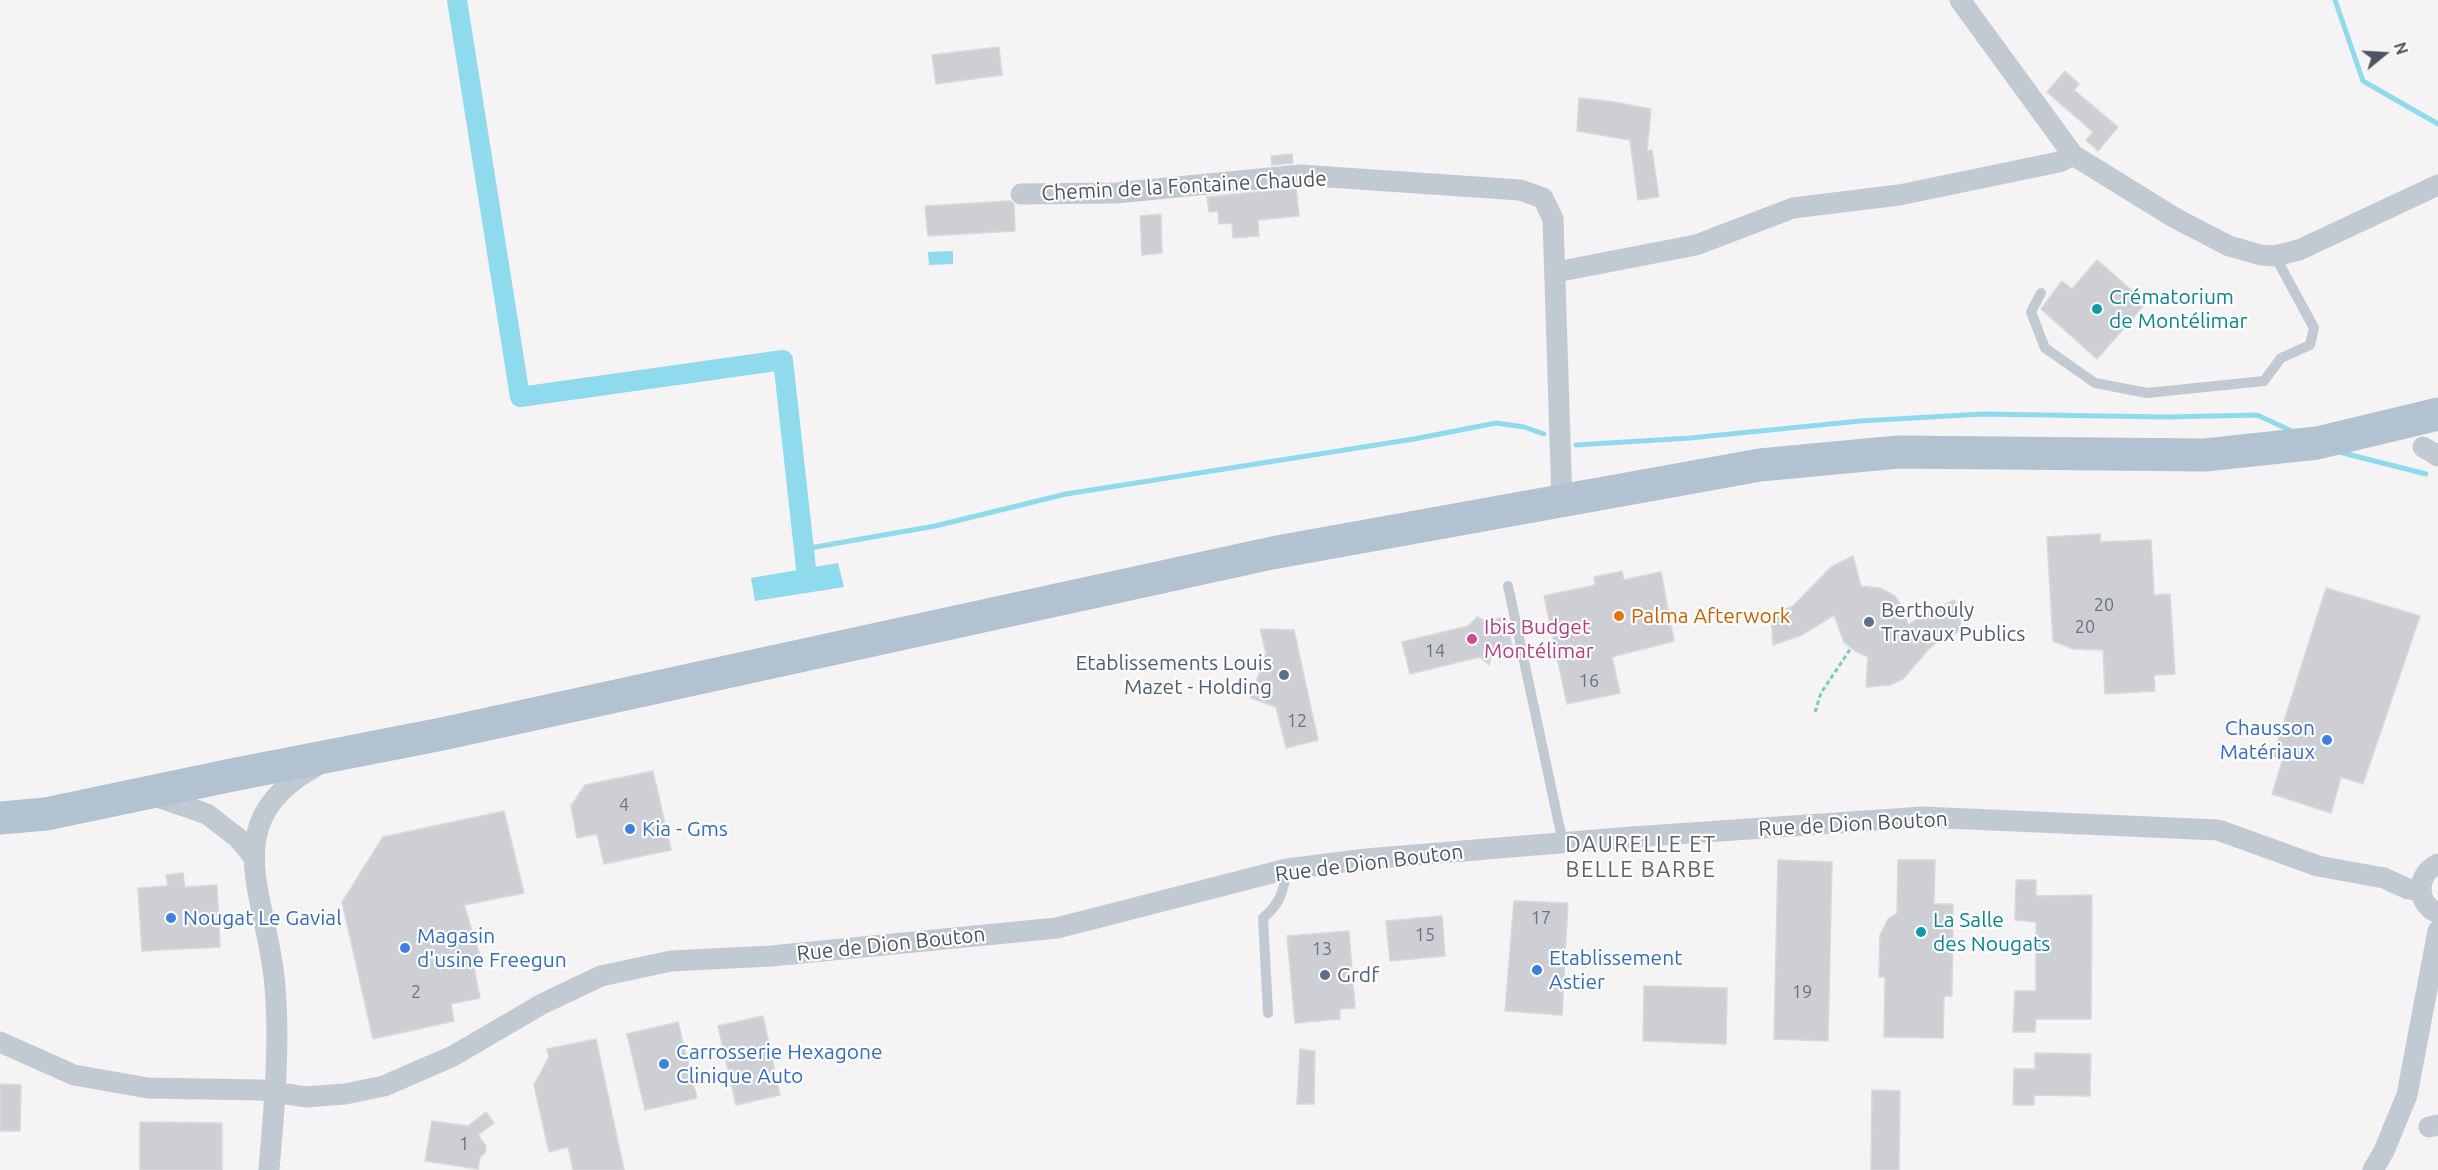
<!DOCTYPE html>
<meta charset="utf-8">
<style>
body{margin:0}
#map{position:relative;width:2438px;height:1170px;overflow:hidden;background:#f5f3f3;font-family:Ubuntu,sans-serif}
canvas{display:block}
.north{position:absolute;left:2354px;top:24px;width:60px;height:60px;-webkit-text-stroke:4px #fff;paint-order:stroke;rotate:72deg;font-size:16px;font-weight:700;line-height:24px;text-align:center;color:#4a5661}
.north::after{content:'';display:block;margin:auto;width:21px;height:27px;background:#4a5661;clip-path:polygon(50% 0,100% 100%,50% 72%,0 100%)}
</style>
<div id="map">
<canvas width="2438" height="1170"></canvas>
<div class="north">N</div>
</div>
<script>
const ctx = document.querySelector('canvas').getContext('2d');
ctx.lineJoin = 'round';
function paint(path, color) { ctx.fillStyle = color; ctx.fill(path, 'evenodd'); }
function strokePath(path, color, width, dash) { ctx.strokeStyle = color; ctx.lineWidth = width; ctx.lineCap = dash ? 'butt' : 'round'; ctx.setLineDash(dash || []); ctx.stroke(path); }
function drawText(font, color, halo, rows, align = 'center') {
  ctx.font = font + ' Ubuntu,sans-serif'; ctx.lineWidth = 4.5; ctx.setLineDash([]); ctx.textBaseline = 'middle'; ctx.strokeStyle = halo; ctx.fillStyle = color; for (const [text, x, y, turn = 0] of rows) {
    ctx.save(); ctx.translate(x, y); ctx.rotate((+turn || 0) * Math.PI / 180); ctx.textAlign = isNaN(turn) ? turn : align; if (halo) ctx.strokeText(text, 0, 0); ctx.fillText(text, 0, 0); ctx.restore();
  }
}
const water = new Path2D(`
 M953,251V264L929,265L928,252Z
 M838,563L844,587L755,601L751,578Z`);
const stream = new Path2D(`
 M2335,0L2363,81L2438,124
 M1576,445L1690,438L1860,421L1983,414L2167,417L2257,415L2294,432
 M2339,452L2426,474
 M804,549L935,526L1066,494L1414,439L1496,423L1524,427L1544,434`);
const canal = new Path2D(`
 M457,0L520,397L783,360L806,568`);
const building = new Path2D(`
 M999,47L1002,75L936,84L932,55Z
 M2065,71L2079,84L2074,90L2118,127L2098,151L2086,140L2093,132L2047,92Z
 M1579,98L1614,102L1651,109L1647,151L1652,150L1659,197L1638,200L1630,140L1577,131Z
 M1292,154L1293,163L1272,165L1271,156Z
 M1296,188L1299,216L1258,220L1259,236L1233,238L1232,223L1219,224L1218,211L1209,212L1207,197Z
 M1010,201L1014,204L1015,231L928,236L925,206Z
 M1161,214L1162,253L1142,255L1140,216Z
 M2097,260L2146,303L2097,359L2041,309L2062,281L2072,289Z
 M2100,534V542L2151,540L2154,595L2170,594L2175,674L2154,675L2155,691L2105,694L2103,650L2073,649L2053,641L2047,537Z
 M1853,556L1861,586L1880,588L1895,596L1903,608L1908,625L1931,610L1955,600L1962,630L1939,640L1927,651L1903,679L1890,685L1866,687L1868,657L1855,651L1844,642L1834,615L1802,635L1773,645L1771,615L1793,606L1831,567Z
 M1622,571L1624,580L1661,572L1674,641L1612,657L1620,693L1567,704L1544,596L1595,585L1594,577Z
 M2326,588L2420,616L2363,784L2341,777L2331,813L2272,794L2283,759L2273,756Z
 M1477,617L1485,621L1505,617L1513,649L1492,654L1489,665L1480,657L1410,674L1402,642L1468,626Z
 M1260,629L1294,630L1318,740L1286,748L1276,707L1251,698L1266,653Z
 M653,771L671,850L604,864L597,834L577,838L571,806L585,785Z
 M504,811L524,893L464,905L483,965L474,968L480,998L451,1004L454,1021L373,1039L342,902L383,837Z
 M1778,860L1832,862L1828,1041L1774,1039Z
 M1898,860H1935L1934,904H1953L1952,996H1944L1943,1038L1884,1037L1885,977H1879L1880,935L1888,919L1897,913Z
 M183,873L185,887L217,885L220,947L142,951L138,888L168,886L166,875Z
 M2016,880H2036V896L2092,895L2091,1019H2036L2035,1032H2013L2015,991H2036V922L2015,920Z
 M1514,901L1568,903L1562,1015L1505,1011Z
 M1442,916L1445,956L1390,961L1386,921Z
 M1349,931L1355,1008L1340,1009V1019L1295,1023L1287,936Z
 M1644,986L1727,988L1726,1044L1643,1041Z
 M763,1016L780,1095L736,1105L718,1026Z
 M678,1022L697,1098L645,1110L627,1034Z
 M596,1039L624,1170H573L568,1147L549,1152L534,1085L549,1057L547,1049Z
 M1300,1049L1315,1051L1314,1104H1297Z
 M2035,1053L2091,1054L2090,1096L2034,1095V1105H2013L2014,1069H2035Z
 M0,1084L21,1085L20,1131H0Z
 M1872,1090L1900,1091L1899,1170H1871Z
 M486,1112L494,1123L478,1135L486,1146L485,1153L480,1157L478,1169L425,1161L432,1121L468,1126Z
 M140,1122L222,1123V1170H140Z`);
const path = new Path2D(`
 M1815,712L1821,693L1851,648`);
const lane = new Path2D(`
 M2041,293L2031,312L2045,348L2095,383L2147,393L2264,381L2281,358L2310,345L2314,328L2275,256
 M1508,586L1563,843
 M1268,1013L1263,918C1281,903 1283,892 1287,869`);
const street = new Path2D(`
 M1960,0L2073,155L2175,218L2229,246L2261,255L2275,256L2299,250L2438,185
 M1021,194L1116,193L1300,175L1520,190L1543,198L1553,219L1562,502
 M1556,272L1696,245L1793,208L1899,195L2059,162L2073,155
 M2423,447L2438,456
 M149,794L207,814L238,838L252,855
 M2438,864C2416,874 2415,903 2438,913
 M0,1042L74,1075L148,1088L261,1090L306,1097L345,1094L384,1086L453,1056L542,1004L601,976L671,961L771,956L1057,928L1287,869L1366,859L1632,837L1923,817L2218,830L2318,866L2384,878L2408,889L2420,891
 M2429,1127L2438,1125
 M269,1170C274,1110 280,1048 275,987C269,897 212,822 318,765
 M2373,1170L2384,1151L2407,1095L2438,931`);
const primary = new Path2D(`
 M0,818L46,814L232,775L442,734L1272,553L1760,465L1898,452L2205,455L2317,443L2438,414`);
const markers = [
 [2097,309,6,"#0f9aa8"],
 [1619,616,6,"#e8710a"],
 [1869,622,6,"#5c6f8a"],
 [1472,639,6,"#d1479c"],
 [1284,675,6,"#5c6f8a"],
 [2327,740,6,"#3f7fe0"],
 [630,829,6,"#3f7fe0"],
 [171,918,6,"#3f7fe0"],
 [1921,932,6,"#0f9aa8"],
 [405,948,6,"#3f7fe0"],
 [1537,970,6,"#3f7fe0"],
 [1325,975,6,"#5c6f8a"],
 [664,1064,6,"#3f7fe0"]
];
const numberNames = [
 ["20",2104,605],
 ["20",2085,627],
 ["14",1435,651],
 ["16",1589,681],
 ["12",1297,721],
 ["4",624,805],
 ["17",1541,918],
 ["15",1425,935],
 ["13",1322,949],
 ["2",416,992],
 ["19",1802,992],
 ["1",464,1144]
];
const streetNames = [
 ["Chemin de la Fontaine Chaude",1184,186,-3],
 ["Rue de Dion Bouton",1853,824,-3],
 ["Rue de Dion Bouton",1369,863,-7],
 ["Rue de Dion Bouton",891,944,-6]
];
const cultureNames = [
 ["Crématorium",2109,297],
 ["de Montélimar",2109,321],
 ["La Salle",1933,920],
 ["des Nougats",1933,944]
];
const serviceNames = [
 ["Berthouly",1881,610],
 ["Travaux Publics",1881,634],
 ["Etablissements Louis",1272,663,"right"],
 ["Mazet - Holding",1272,687,"right"],
 ["Grdf",1337,975]
];
const foodNames = [
 ["Palma Afterwork",1631,616]
];
const hotelNames = [
 ["Ibis Budget",1484,627],
 ["Montélimar",1484,651]
];
const shopNames = [
 ["Chausson",2315,728,"right"],
 ["Matériaux",2315,752,"right"],
 ["Kia - Gms",642,829],
 ["Nougat Le Gavial",183,918],
 ["Magasin",417,936],
 ["d'usine Freegun",417,960],
 ["Etablissement",1549,958],
 ["Astier",1549,982],
 ["Carrosserie Hexagone",676,1052],
 ["Clinique Auto",676,1076]
];
const neighbourhoodNames = [
 ["DAURELLE ET",1641,845],
 ["BELLE BARBE",1641,870]
];
paint(water, '#90daee');
strokePath(stream, '#90daee', 5);
strokePath(canal, '#90daee', 20);
paint(building, '#cdcfd5');
strokePath(building, '#d7d9de', 1.5);
strokePath(path, '#7ad0a6', 3, [4.5, 3]);
strokePath(lane, '#c1cad2', 10);
strokePath(street, '#c1cad2', 21);
strokePath(primary, '#b3c2d1', 33);
for (const [x, y, r, color] of markers) { const dot = new Path2D(); dot.arc(x, y, r, 0, 2 * Math.PI); ctx.fillStyle = color; ctx.fill(dot); strokePath(dot, '#fff', 2); }
drawText('18px', '#6b747e', null, numberNames);
drawText('21px', '#4a5661', '#fff', streetNames);
drawText('21px', '#0d838f', '#fff', cultureNames, 'left');
drawText('21px', '#4e5e75', '#fff', serviceNames, 'left');
drawText('21px', '#c56008', '#fff', foodNames, 'left');
drawText('21px', '#b23c85', '#fff', hotelNames, 'left');
drawText('21px', '#366cbe', '#fff', shopNames, 'left');
ctx.letterSpacing = '1.5px';
drawText('22px', '#5f6368', '#fff', neighbourhoodNames);
ctx.letterSpacing = '0px';
</script>
